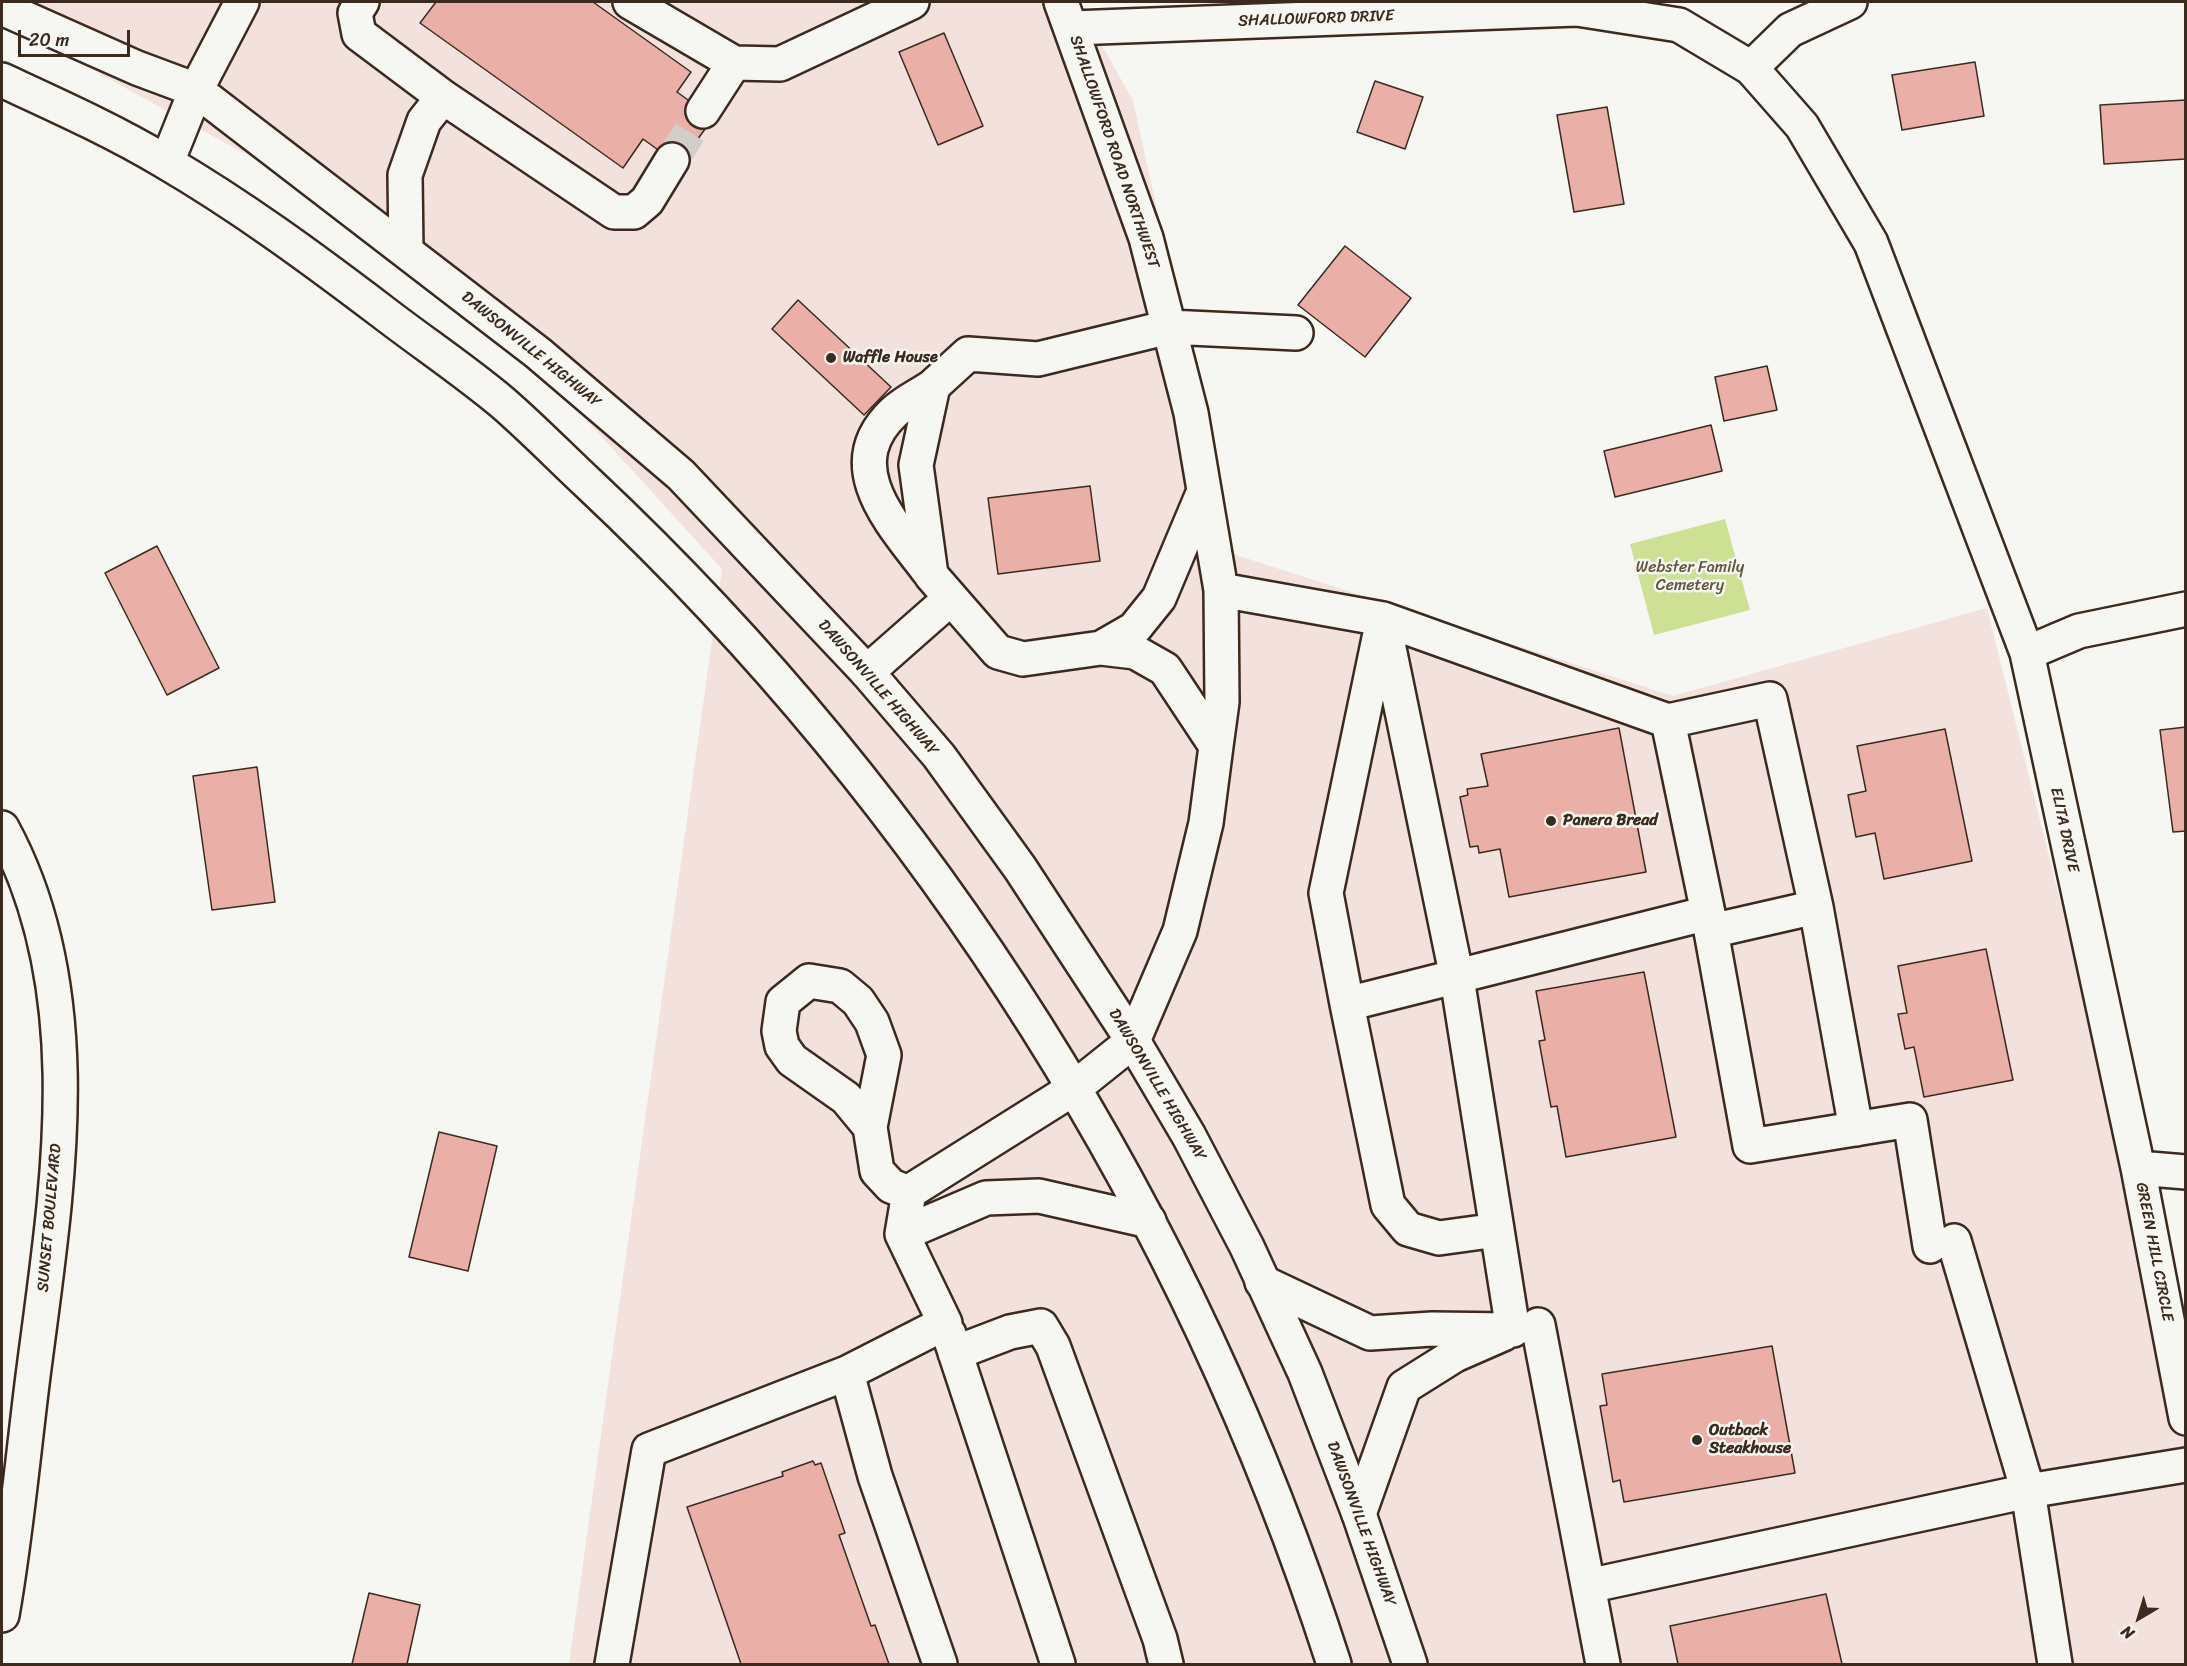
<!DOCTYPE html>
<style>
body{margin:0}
#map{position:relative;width:2187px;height:1666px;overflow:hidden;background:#f6f6f2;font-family:Sriracha,sans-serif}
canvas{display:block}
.frame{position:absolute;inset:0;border:3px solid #3b2a1e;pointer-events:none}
.north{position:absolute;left:2109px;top:1588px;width:60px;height:60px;-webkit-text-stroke:4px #f6f6f2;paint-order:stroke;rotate:218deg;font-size:16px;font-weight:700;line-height:24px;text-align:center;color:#3b2a1e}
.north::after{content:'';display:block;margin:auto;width:21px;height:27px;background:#3b2a1e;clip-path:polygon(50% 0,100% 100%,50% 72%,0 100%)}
.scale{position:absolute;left:18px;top:30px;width:112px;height:27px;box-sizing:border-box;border:3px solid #3b2a1e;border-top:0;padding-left:8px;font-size:18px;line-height:21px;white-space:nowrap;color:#3b2a1e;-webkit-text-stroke:4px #f6f6f2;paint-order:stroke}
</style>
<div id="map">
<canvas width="2187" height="1666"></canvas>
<div class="frame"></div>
<div class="north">N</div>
<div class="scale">20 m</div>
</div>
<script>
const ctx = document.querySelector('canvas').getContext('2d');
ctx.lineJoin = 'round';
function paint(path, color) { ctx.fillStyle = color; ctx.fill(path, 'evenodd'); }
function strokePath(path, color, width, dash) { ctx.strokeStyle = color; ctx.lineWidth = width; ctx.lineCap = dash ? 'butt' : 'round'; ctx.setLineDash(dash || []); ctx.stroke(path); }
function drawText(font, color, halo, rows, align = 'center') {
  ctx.font = font + ' Sriracha,sans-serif'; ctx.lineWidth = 5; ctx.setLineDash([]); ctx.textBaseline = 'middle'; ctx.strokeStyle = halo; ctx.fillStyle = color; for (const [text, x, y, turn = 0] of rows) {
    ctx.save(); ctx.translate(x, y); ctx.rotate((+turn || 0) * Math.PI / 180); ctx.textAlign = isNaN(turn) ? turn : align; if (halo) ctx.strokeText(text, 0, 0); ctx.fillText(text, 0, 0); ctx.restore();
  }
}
const built = new Path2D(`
 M2,2H1078L1133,101L1233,554L1673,696L1987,608L2176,1365L2185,1370V1664H569L722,569L571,403L271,168L2,20Z`);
const green = new Path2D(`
 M1725,519L1750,610L1654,635L1630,544Z`);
const building = new Path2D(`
 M436,2H593L691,72L677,92L713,118L679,165L643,139L623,168L420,23Z
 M944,33L983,126L938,145L899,52Z
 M1975,62L1984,116L1902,130L1892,75Z
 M1375,81L1423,97L1405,149L1357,132Z
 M2186,100V159L2104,164L2100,105Z
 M1607,107L1624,204L1574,212L1557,115Z
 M1345,246L1411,298L1365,357L1298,305Z
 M798,300L891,387L864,415L772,329Z
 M1767,366L1777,410L1724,421L1715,377Z
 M1711,425L1722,471L1615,497L1604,451Z
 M1090,486L1100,561L998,574L988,498Z
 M157,546L219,668L167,695L105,573Z
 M2186,727V831L2173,832L2160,730Z
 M1619,728L1646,872L1509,897L1500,849L1479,853L1478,846L1470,847L1460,797L1468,795L1467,789L1488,786L1481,754Z
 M1945,729L1972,861L1884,879L1875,833L1856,837L1848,795L1866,791L1857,746Z
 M257,767L275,902L212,910L193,776Z
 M1986,949L2013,1080L1924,1097L1914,1047L1905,1049L1898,1014L1907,1013L1898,966Z
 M1644,972L1676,1137L1566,1157L1557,1106L1551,1107L1539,1041L1545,1040L1536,991Z
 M439,1132L497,1146L468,1271L409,1257Z
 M1772,1346L1795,1473L1624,1502L1620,1480L1613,1482L1600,1406L1607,1405L1602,1374Z
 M813,1461L815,1465L821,1463L845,1533L839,1535L871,1626L875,1625L889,1664H741L687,1507L783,1476L782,1472Z
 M369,1593L420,1605L407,1664H352Z
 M1826,1594L1842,1664H1678L1670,1626Z`);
const minorTunnel = new Path2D(`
 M672,160L703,111`);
const minor = new Path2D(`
 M362,2L355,13L359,34L443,97
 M630,2L734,63L703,111
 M1072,28L1577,9L1679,25L1751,68L1790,30L1850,2
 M734,63L780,64L912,2
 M1751,68L1802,126L1871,243L2027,653
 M167,162L196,90L242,2
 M406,251L405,175L424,121L443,97L614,212H634L647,201L672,160
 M1204,491L1159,598L1134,629L1101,648L1135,652L1165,669L1216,746
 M929,572C894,525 836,467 894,412C905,402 920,395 933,386
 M1221,590L1383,619L1457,978L1513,1330
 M951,598L998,652L1023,659L1101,648
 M867,672L951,598L931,575L916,465L933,386L968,354L1038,359L1169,327L1296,333
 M1668,721L1770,699L1816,907
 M2,828C93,995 56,1196 33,1376C23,1455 16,1536 2,1615
 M1708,913L1347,1004L1326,893L1383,619L1668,721L1708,913L1711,931
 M1347,1004L1388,1205L1408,1229L1439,1238L1497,1230
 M870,1127L846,1098L792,1060L782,1046L779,1031L783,1002L809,981L840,986L858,1001L872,1022L884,1055L870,1127L877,1171L891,1186L909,1193
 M1856,1129L1816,907L1711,931L1750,1146L1910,1120L1930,1246
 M2138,1168L2027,653L2079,631L2186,609
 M2186,1172L2138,1168L2186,1418
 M902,1234L986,1198L1039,1196L1149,1221
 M1262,1282L1370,1333L1432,1329L1513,1330
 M1538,1325L1603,1664
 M949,1334L1058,1664
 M955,1353L1010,1332L1041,1326L1053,1346L1160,1639L1166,1664
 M847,1373L875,1476L940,1664
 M1359,1514L1404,1387L1455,1355L1503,1334
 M1588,1586L2028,1491L1954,1241
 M612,1664L649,1450L847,1373L945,1323L902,1234L909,1192L1073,1089L1133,1041L1180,931L1206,823L1216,746L1222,702L1221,590L1191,413L1146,238L1061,2
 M2055,1664L2028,1491L2186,1465`);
const major = new Path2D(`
 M2,8L137,68L196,90L538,353L681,475L867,672L939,756L1020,868L1133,1041L1189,1136L1247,1247L1305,1373L1359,1514L1410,1664
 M2,80C56,105 112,130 164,161C241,206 313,259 384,313C423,343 465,371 503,403C533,429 560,457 589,484C932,806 1190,1216 1334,1664`);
const markers = [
 [831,358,6,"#3b2a1e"],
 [1551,821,6,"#3b2a1e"],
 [1697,1440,6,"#3b2a1e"]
];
const streetNames = [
 ["SHALLOWFORD DRIVE",1316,19,-2],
 ["SHALLOWFORD ROAD NORTHWEST",1114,152,71],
 ["DAWSONVILLE HIGHWAY",531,350,39],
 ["DAWSONVILLE HIGHWAY",878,688,49],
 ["ELITA DRIVE",2064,830,78],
 ["DAWSONVILLE HIGHWAY",1157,1085,59],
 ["SUNSET BOULEVARD",50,1218,-85],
 ["GREEN HILL CIRCLE",2154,1252,79],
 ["DAWSONVILLE HIGHWAY",1361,1524,70]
];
const poiNames = [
 ["Waffle House",843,358],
 ["Panera Bread",1563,821],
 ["Outback",1709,1431],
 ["Steakhouse",1709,1449]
];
const parkNames = [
 ["Webster Family",1690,568],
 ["Cemetery",1690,586]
];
paint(built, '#f2e1dc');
paint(green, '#cde094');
paint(building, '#eaafa7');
strokePath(building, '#3b2a1e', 1.5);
strokePath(minorTunnel, '#d1cdc8', 33, [33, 16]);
strokePath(minor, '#3b2a1e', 38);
strokePath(major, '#3b2a1e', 38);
strokePath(minor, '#f6f6f2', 33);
strokePath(major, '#f6f6f2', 33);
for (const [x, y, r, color] of markers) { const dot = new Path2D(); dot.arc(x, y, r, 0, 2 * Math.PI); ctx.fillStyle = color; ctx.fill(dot); strokePath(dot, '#f6f6f2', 2); }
drawText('16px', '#3b2a1e', '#f6f6f2', streetNames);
drawText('bold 16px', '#3b2a1e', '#f6f6f2', poiNames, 'left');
drawText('16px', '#60583c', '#f6f6f2', parkNames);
</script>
